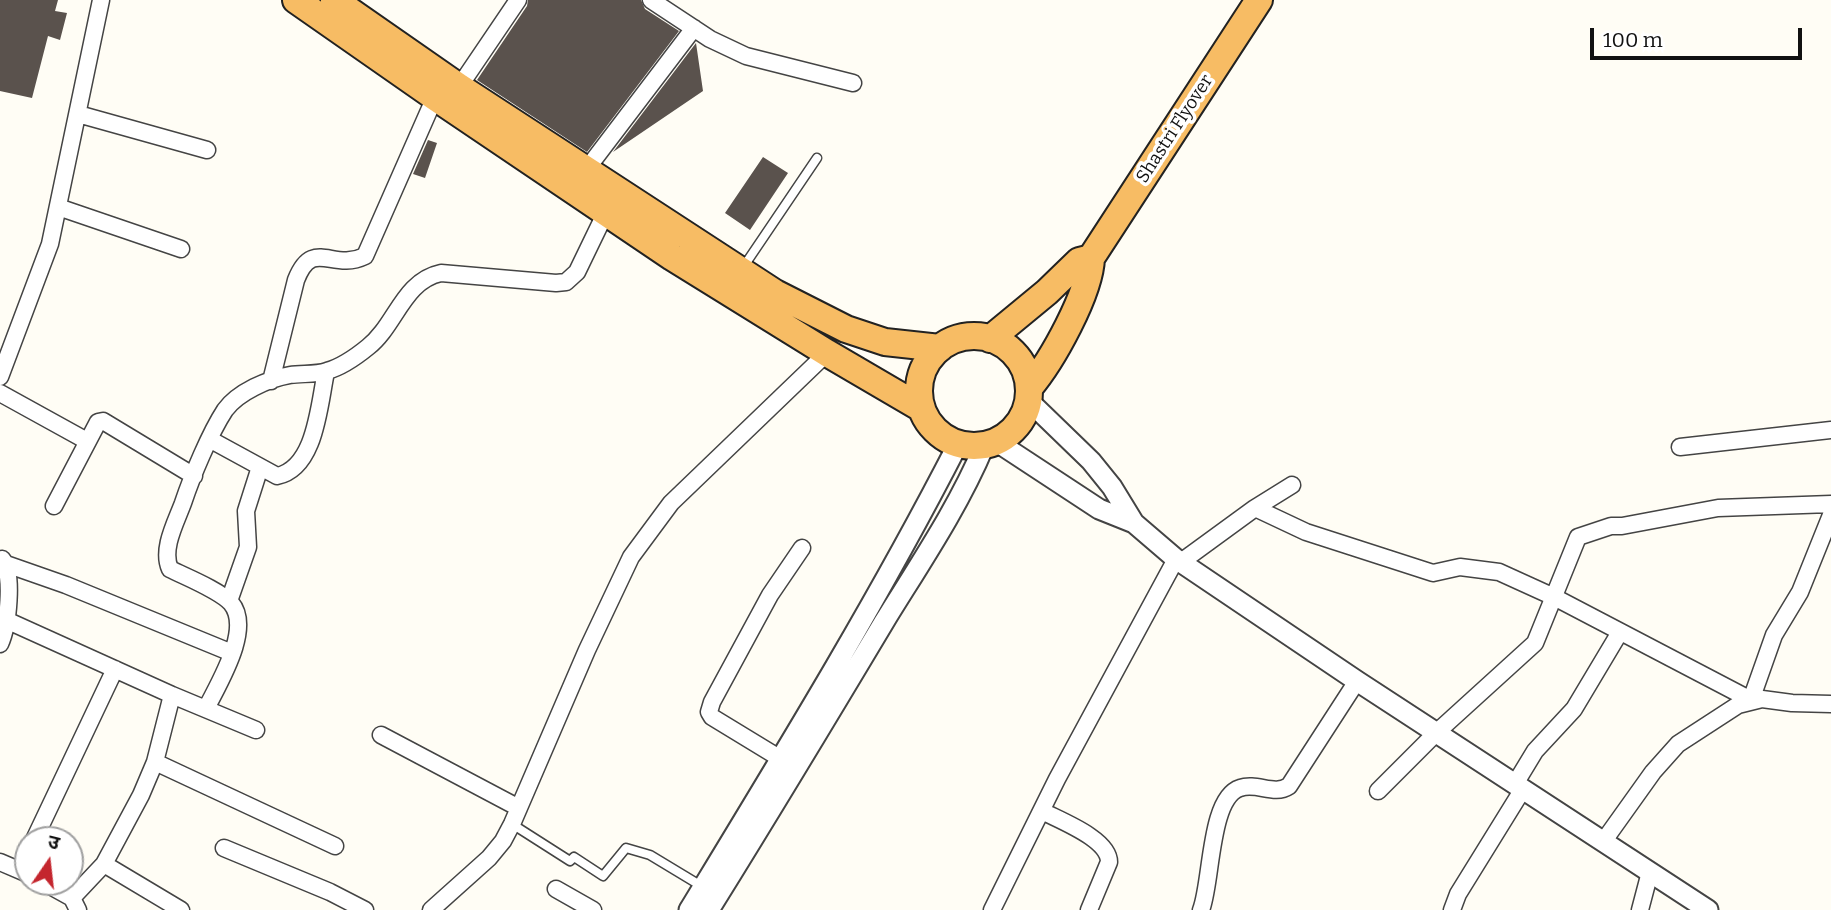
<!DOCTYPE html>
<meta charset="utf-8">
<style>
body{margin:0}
#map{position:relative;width:1831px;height:910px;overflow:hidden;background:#fffdf5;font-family:Bitter,"Noto Sans Devanagari",serif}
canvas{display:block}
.north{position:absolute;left:14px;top:826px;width:70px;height:70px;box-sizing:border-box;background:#fff;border:2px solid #a0a0a0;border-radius:50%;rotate:14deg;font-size:19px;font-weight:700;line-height:28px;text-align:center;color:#111}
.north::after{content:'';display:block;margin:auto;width:24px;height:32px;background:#c4262e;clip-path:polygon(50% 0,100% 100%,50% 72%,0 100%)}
.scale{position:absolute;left:1590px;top:28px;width:212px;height:32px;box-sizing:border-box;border:4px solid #111;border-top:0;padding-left:9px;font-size:21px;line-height:24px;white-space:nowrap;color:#111;-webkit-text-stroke:5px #fff;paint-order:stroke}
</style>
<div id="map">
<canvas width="1831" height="910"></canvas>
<div class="north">उ</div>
<div class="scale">100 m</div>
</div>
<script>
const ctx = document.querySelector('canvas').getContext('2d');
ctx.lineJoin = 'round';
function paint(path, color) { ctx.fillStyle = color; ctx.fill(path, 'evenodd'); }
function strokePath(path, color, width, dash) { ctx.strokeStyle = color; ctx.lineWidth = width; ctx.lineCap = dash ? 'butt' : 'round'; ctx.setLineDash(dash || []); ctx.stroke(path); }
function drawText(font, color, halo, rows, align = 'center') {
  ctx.font = font + ' Bitter,serif'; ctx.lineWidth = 7; ctx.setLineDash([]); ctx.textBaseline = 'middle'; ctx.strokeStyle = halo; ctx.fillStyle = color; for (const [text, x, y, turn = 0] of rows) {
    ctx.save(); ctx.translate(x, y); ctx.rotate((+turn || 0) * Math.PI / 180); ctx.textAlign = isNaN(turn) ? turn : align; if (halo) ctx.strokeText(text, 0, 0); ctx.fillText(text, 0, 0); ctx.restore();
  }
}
const building = new Path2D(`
 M0,0H58L55,11L67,13L60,40L48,36L32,98L0,91Z
 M528,0H641L645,9L679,31L587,152L477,80L527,6Z
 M696,43L703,91L613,152Z
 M428,140L437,143L425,178L413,174Z
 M763,157L788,173L750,230L725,213Z`);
const service = new Path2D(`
 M744,266L817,158
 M512,824L570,861L574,857L603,876L626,848L650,855L703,887`);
const minor = new Path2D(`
 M651,0L710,39L746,56L853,83
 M459,87L518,0
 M78,114L207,150
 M586,170L694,28
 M58,207L181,249
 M0,377L50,244L101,0
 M271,381L296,280C313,237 332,272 365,256L435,97
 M0,393L87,441
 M211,440L277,476C316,468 319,404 326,372
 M1680,447L1831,430
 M54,506L98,422L103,421L194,476
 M1255,508L1306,532L1433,573L1460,567L1499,572L1554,597L1751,700L1774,635L1800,592L1831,515
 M1181,562L1255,508L1292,485
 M6,564L66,585L232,653
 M229,601L248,547L246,511L260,467
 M6,620L172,695L256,730
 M0,644C8,627 14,573 2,559
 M206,709C218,684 253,629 231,603C219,590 186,577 170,569C161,549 176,522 183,503C192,476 210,433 225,410C238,392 268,379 290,375C302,373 315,375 327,371C341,367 357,356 368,347C396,325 403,281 441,273L556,283L566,282L577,272L606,212
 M381,735L519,808
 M781,759L712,717L709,712L712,702L770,595L802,548
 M155,762L335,846
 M1515,784L1535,751L1574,709L1620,632
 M1378,791L1436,733L1535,643L1578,537L1611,526H1622L1718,508L1831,504
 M1042,811C1061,821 1109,839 1109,862L1089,910
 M34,840L115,669
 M1603,842L1653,772L1678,744L1738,705L1762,699L1792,703L1831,704
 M224,848L330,892L365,910
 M0,862L28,874
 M104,864L181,910
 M20,870L28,852
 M43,882L72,898L78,910
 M556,889L593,910
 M72,898L104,864L141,795L155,762L172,695
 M431,910L489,858L503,841L512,824L587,650L631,557L671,503L827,353
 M992,910L1057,779L1176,559
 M1201,910C1212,883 1209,798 1240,788C1257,782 1274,796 1289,786L1357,681
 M1452,910L1458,894L1523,789
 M1640,910L1650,872`);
const tertiary = new Path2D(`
 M1029,401L1091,461L1112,487L1134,523
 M997,442L1099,509L1134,523L1176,559L1357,681L1708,910
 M689,910C782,757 876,604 958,444
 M709,910C768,815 826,719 884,622C919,565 958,508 984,446`);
const trunk = new Path2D(`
 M296,0L435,97L672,257L827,353L921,408
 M334,0L459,87L775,293L846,329L885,342L940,348
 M1091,258L1259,0
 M919 391a55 55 0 1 1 110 0a55 55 0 1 1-110 0Z
 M990,339L1047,292L1079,261L1091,258
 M1029,388C1052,361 1090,293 1091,258`);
const streetNames = [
 ["Shastri Flyover",1175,129,-57]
];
paint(building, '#5a524d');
strokePath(service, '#444', 11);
strokePath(minor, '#444', 19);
strokePath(tertiary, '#444', 23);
strokePath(trunk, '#222', 30);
strokePath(service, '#fff', 8);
strokePath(minor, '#fff', 16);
strokePath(tertiary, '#fff', 19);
strokePath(trunk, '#f7bc64', 26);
drawText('18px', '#111', '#fff', streetNames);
</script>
